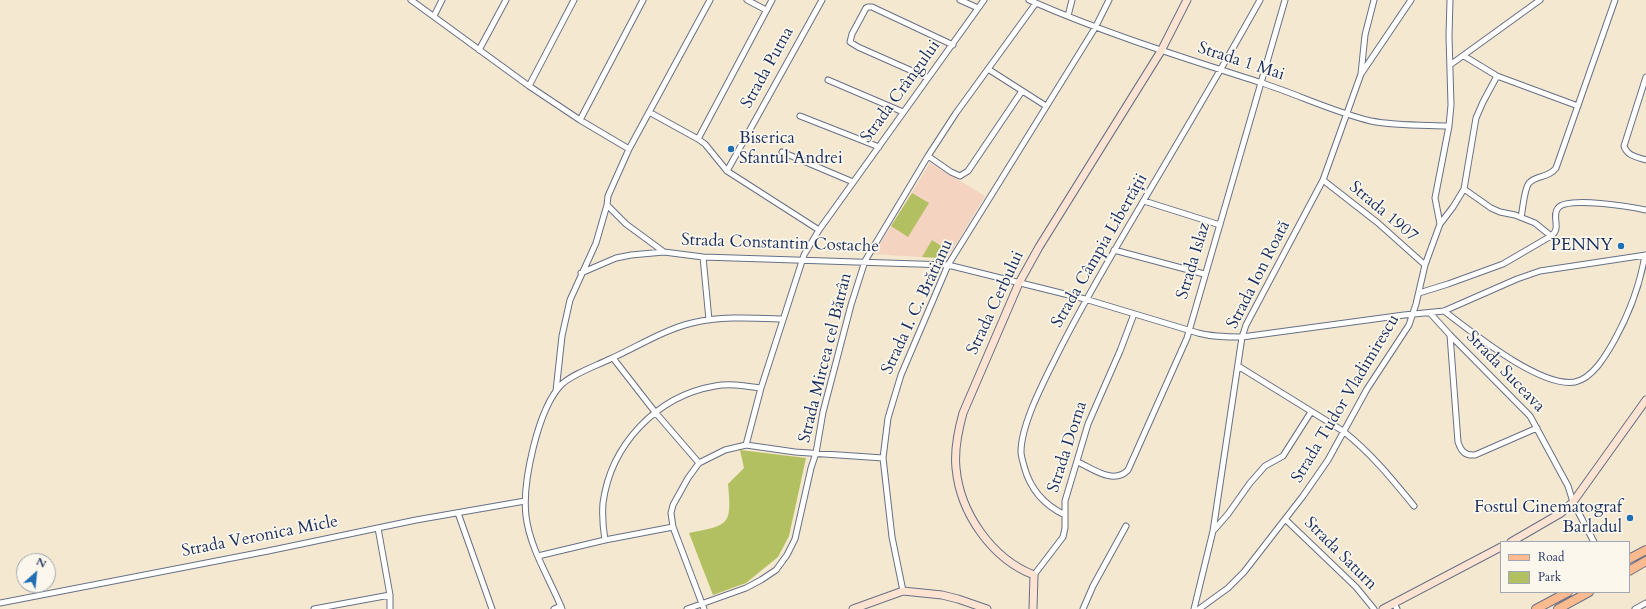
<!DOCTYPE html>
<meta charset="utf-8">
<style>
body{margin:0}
#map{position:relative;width:1646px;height:609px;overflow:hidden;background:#f4e8d0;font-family:Cardo,serif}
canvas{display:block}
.legend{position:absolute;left:1500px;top:541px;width:130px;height:52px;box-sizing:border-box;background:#fbf7ec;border:1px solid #a1a7b3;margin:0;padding:5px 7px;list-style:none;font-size:12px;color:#1b2f5e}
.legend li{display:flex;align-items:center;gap:8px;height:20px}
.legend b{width:20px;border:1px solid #a1a7b3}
.north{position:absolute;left:16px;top:553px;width:40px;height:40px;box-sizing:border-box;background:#fbf7ec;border:1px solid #a1a7b3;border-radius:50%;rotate:27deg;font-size:11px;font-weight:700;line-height:16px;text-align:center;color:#1b2f5e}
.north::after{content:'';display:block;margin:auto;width:14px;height:18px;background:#1f6fb2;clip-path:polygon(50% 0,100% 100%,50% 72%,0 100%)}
</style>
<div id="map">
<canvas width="1646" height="609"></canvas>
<ul class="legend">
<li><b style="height:5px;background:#fcba8e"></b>Road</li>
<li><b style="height:11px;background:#b3c062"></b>Park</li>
</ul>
<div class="north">N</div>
</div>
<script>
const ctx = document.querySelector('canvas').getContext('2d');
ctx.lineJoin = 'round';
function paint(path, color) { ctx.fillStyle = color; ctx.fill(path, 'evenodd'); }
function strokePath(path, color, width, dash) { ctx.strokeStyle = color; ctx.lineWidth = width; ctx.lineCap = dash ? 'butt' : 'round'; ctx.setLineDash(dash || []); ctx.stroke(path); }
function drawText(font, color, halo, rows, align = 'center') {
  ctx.font = font + ' Cardo,serif'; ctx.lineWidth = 3.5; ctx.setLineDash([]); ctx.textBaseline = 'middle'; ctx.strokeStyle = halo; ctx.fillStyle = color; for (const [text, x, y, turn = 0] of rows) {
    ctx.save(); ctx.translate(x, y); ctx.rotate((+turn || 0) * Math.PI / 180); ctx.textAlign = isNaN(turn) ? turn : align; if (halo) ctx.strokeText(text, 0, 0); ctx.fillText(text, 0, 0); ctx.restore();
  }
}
const built = new Path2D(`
 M930,163L985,196L947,259L874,254Z`);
const green = new Path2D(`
 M912,193L929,203L908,237L891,226Z
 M932,240L949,251L944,258L922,257Z
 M740,450L806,458L789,536L778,557L746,583L713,595L689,533C729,525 732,526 728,484L744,468Z`);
const street = new Path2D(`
 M411,0L529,86L580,120L629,149L608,196L607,205L626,224L664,252L703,257L948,265L1085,299L1198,333C1213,337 1227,337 1242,337L1404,315L1444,311L1517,279L1540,271L1646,255
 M747,0L766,10
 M960,0L978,8
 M1029,0C1104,33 1181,57 1259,82C1297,94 1333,112 1371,121C1396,126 1424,125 1449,126
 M434,16L442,0
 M1068,16L1072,0
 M479,50L506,0
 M1464,56L1497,76L1578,106
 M1450,65L1540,0
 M988,69L1046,106
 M1361,74L1365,35L1374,0
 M1646,77L1624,146C1627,156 1637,157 1646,160
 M928,78L858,47L850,42L852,34L866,8L868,7H872L953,45
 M828,80L903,112
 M529,86L574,0
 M649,112L698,139L705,144L727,171L819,230
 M800,116L879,147
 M580,120L643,0
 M698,139L772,0
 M629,149L710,0
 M782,152L853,182
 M928,156L951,172L960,176L968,171L1022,91
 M727,171L822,0
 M1323,180L1378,223L1425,265
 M1464,189L1491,208L1500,212L1515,215L1535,223L1551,236
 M1144,201L1220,225
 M1521,217C1523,209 1524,189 1529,183C1536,175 1549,178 1556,168L1615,0
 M1440,224L1453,207L1464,189L1476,118L1483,102L1497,76
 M1114,250L1204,274
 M703,257L709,320
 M581,273L616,258L631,255L664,252
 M1419,293L1448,284L1503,264L1551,236C1562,229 1551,216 1558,208C1567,196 1632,207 1646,210
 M1444,311C1472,332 1540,388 1575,382C1593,378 1606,355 1614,341C1629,314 1640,285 1645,255
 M1430,313L1450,335L1530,416L1568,486L1573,502L1594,542
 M1450,335L1458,442C1461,451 1465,456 1475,455L1537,428
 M613,358L655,412L699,463
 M1238,366L1343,431C1371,453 1392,479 1414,506
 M556,391L562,336L570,300L596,243L607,205
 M746,445L761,388L804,255L819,230L984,0
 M1078,462C1093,469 1114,485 1128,470L1187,338L1285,0
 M458,513L492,609
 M1065,515C1044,505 1030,489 1024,466C1023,462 1021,456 1021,452C1021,425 1043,383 1055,359C1083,302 1116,248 1148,193C1186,129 1224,65 1260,0
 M1285,519L1356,587L1374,609
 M673,527L605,540C603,528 602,516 603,503C611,444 657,396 715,386C730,383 746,386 761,388
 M378,528L390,595V609
 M1214,530L1228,514L1250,483L1265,466L1283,456L1311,412
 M538,556L605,540
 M1034,575L1063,537L1065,528V501L1088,424L1120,351L1134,314
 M903,591L892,537L883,458L888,418L901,375L948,265L1095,28L1109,0
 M0,603L268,551L416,520L525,501
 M1394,603L1397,609
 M314,609L390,595
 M554,609L561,606
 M562,609C550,579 530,549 526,516C522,483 538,409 561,385C572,374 596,366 610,359C637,347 663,330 692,323C721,316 753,318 783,319
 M687,609L746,588L761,580L776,570L787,555L795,539L811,468L816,453L823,412L851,305L865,261L928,156L956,113L1036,3
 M704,609L673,527L671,513L673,505L688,478L699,463L725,450L746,445L795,452L883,458
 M1083,609L1093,586L1126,526
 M1194,609L1213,531L1242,337L1246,325L1323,180L1361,74L1411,0
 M1199,609L1228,588L1244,572L1303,496L1328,460L1367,389L1409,325L1416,304L1425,265L1440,224L1435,198L1449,126L1451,105L1449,36L1450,0
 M1635,609L1646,603`);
const secondary = new Path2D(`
 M1511,542L1561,513L1573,502L1646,400
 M853,609L903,591L942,595L958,599L987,609
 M1033,609L1034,575C992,559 960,513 956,468C954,449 958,431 963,413L1019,283L1039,247L1161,51L1187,0
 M1383,609L1501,547`);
const primary = new Path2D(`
 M1629,559L1646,550
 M1629,571L1646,561
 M1536,609L1568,592
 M1558,609L1589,592`);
const markers = [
 [731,149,4,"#1f6fb2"],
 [1621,246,4,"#1f6fb2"],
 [1630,518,4,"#1f6fb2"]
];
const streetNames = [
 ["Strada 1 Mai",1241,62,18],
 ["Strada Putna",768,68,-61],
 ["Strada Crângului",901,92,-54],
 ["Strada 1907",1383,212,40],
 ["Strada Constantin Costache",780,244,2],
 ["Strada Câmpia Libertății",1100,251,-60],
 ["Strada Islaz",1194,261,-73],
 ["Strada Ion Roată",1259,275,-63],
 ["Strada Cerbului",996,303,-65],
 ["Strada I. C. Brătianu",918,307,-65],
 ["Strada Mircea cel Bătrân",826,358,-76],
 ["Strada Suceava",1505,372,46],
 ["Strada Tudor Vladimirescu",1346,399,-59],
 ["Strada Dorna",1068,447,-72],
 ["Strada Veronica Micle",260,537,-11],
 ["Strada Saturn",1340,554,45]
];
const poiNames = [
 ["Biserica",739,139,"left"],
 ["Sfantul Andrei",739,159,"left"],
 ["PENNY",1613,246],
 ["Fostul Cinematograf",1622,508],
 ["Barladul",1622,528]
];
paint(built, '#f4d3c0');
paint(green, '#b3c062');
strokePath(street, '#677086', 7);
strokePath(secondary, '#677086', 9);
strokePath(primary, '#677086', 10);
strokePath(street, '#fff', 5);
strokePath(secondary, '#fee3d2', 7);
strokePath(primary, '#fcba8e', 8);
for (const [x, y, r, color] of markers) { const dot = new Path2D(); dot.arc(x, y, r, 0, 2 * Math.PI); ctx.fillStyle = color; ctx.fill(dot); strokePath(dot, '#fbf7ec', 1.5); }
drawText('17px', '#1b2f5e', '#fbf7ec', streetNames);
drawText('17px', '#1b2f5e', '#fbf7ec', poiNames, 'right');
</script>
